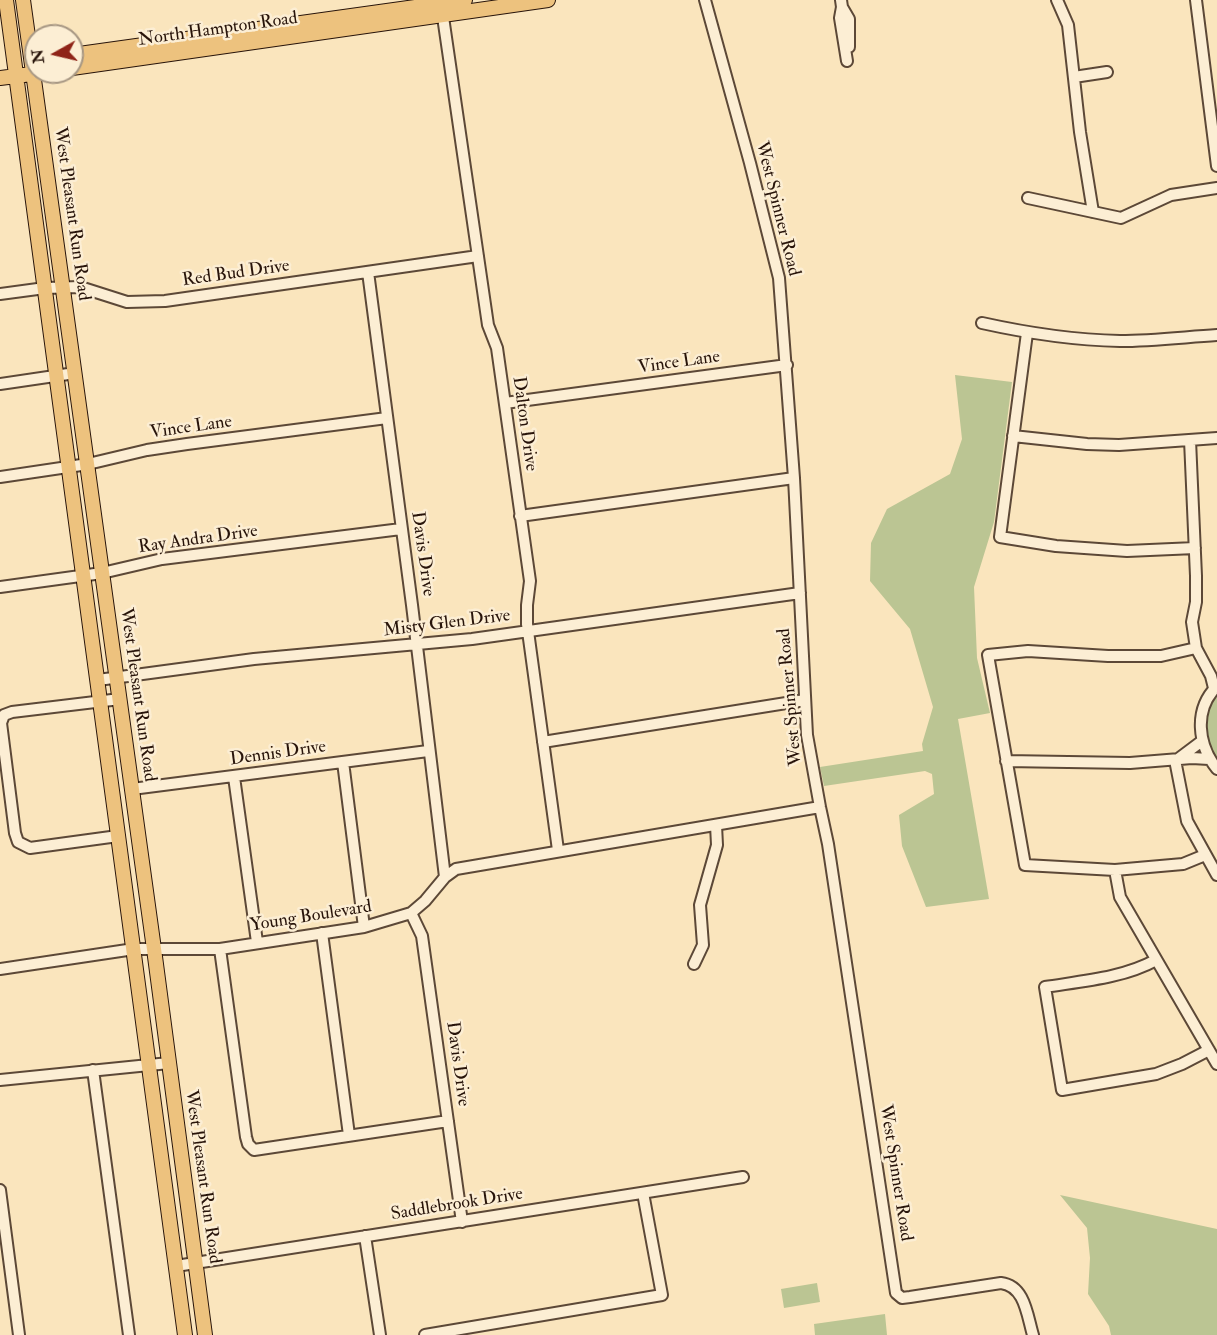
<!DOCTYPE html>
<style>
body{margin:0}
#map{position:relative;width:1217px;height:1335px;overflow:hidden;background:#fae5bd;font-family:"IM FELL Double Pica",serif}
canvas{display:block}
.north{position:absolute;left:24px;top:24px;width:60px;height:60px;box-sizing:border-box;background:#fceed4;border:2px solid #a79783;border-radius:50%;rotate:262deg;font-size:16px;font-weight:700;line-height:24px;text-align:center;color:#28140a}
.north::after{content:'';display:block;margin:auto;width:21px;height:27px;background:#8f2418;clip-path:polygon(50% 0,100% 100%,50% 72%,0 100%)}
</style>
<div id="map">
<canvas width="1217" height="1335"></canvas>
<div class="north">N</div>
</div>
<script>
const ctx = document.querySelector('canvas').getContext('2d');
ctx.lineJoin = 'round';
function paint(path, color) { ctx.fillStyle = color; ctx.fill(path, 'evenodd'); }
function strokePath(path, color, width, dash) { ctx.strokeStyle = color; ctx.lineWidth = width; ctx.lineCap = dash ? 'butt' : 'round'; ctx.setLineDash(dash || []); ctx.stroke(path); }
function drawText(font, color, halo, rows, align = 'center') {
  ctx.font = font + ' "IM FELL Double Pica",serif'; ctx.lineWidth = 5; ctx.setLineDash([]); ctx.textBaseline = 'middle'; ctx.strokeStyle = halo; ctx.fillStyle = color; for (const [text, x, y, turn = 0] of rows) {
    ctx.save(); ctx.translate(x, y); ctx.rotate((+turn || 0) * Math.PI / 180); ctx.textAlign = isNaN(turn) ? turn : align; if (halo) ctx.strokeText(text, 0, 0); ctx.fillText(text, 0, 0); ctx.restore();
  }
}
const green = new Path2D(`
 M955,375L1012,382L994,522L974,587L977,658L990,713L958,719L989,899L926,907L902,846L899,815L934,794L932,774L925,771L824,786L820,767L923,751L922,744L933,707L910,629L870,581L871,543L887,509L950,474L962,439Z
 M1217,695V761C1203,739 1203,716 1217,695Z
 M1060,1195L1217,1229V1335H1111L1109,1326L1088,1294L1090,1258L1087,1228Z
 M817,1283L820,1302L784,1308L781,1289Z
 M885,1314L887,1335H815L814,1324Z`);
const minor = new Path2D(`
 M705,0L750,163L779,278L794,478L807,735L820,807L828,844L896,1293L902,1298L910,1297L1001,1283C1025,1286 1027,1315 1033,1335
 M841,0L842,7L840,18L847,61
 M1057,0L1068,25L1080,132L1093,212
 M1196,0L1217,166
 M842,7L849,19V47
 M442,10L488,325L497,348L530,581L527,605V624L558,850
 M1074,77L1107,72
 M1028,198L1121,218L1171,195L1217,188
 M368,272L412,605L445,877
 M0,294L45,288L80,287L127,302L165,301L478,256
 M982,323C1027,333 1073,340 1120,341C1152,341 1185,337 1217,335
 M1027,333L1000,537L1056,546L1127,551L1195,548
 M0,384L75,373
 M505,403L787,365
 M1013,436L1087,444L1119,445L1217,438
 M1190,440L1196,576V602L1192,622L1196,648L1211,676L1214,688
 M0,477L88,464L147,450L187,444L387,418
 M520,516L794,478
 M0,587L102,573L162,559L401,529
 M1196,648L1161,656H1108L1028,651L988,655L1025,865L1115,870L1183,864L1205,855
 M98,680L254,659L472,639L800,593
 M1217,686C1193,710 1198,745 1217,769
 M543,742L805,700
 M1178,759L1202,741
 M1175,760L1187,821L1217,875
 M1006,761L1130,763L1192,758L1209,759
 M343,762L364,927
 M234,777L257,942
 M132,789L428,751
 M118,836L30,848L18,842L15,833L1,723L4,715L12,712L120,699
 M1115,870L1120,897L1217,1064
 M411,913L422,936L462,1222
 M322,933L349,1135
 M220,949L246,1137L248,1144L254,1150L448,1121
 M1156,960C1123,978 1083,981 1045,987L1062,1090L1156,1074L1182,1064L1209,1050
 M694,964L703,945L700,905L717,845L716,825
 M0,969L134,949H220L364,927L411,913L425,901L445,877L456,869L820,807
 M93,1070L129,1335
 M0,1080L169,1063
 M0,1190L19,1335
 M365,1236L380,1335
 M176,1266L743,1177
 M425,1335L662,1295L643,1193`);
const major = new Path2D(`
 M6,0L185,1335
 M23,0L154,949L205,1335
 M72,55L465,0
 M72,68L548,0
 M0,78L47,72`);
const streetNames = [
 ["North Hampton Road",218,30,-8],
 ["West Spinner Road",777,209,76],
 ["West Pleasant Run Road",71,214,82],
 ["Red Bud Drive",236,274,-8],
 ["Vince Lane",679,363,-8],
 ["Dalton Drive",524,424,82],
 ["Vince Lane",191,428,-8],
 ["Ray Andra Drive",198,540,-8],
 ["Davis Drive",422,554,82],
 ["Misty Glen Drive",447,624,-7],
 ["West Pleasant Run Road",137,695,82],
 ["West Spinner Road",791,697,-95],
 ["Dennis Drive",278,754,-8],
 ["Young Boulevard",311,917,-9],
 ["Davis Drive",457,1064,82],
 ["West Spinner Road",895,1173,81],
 ["West Pleasant Run Road",202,1177,82],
 ["Saddlebrook Drive",457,1205,-9]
];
paint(green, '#bbc593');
strokePath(minor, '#5c4837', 14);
strokePath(major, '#28140a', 16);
strokePath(minor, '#fceed4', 10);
strokePath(major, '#edc27e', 14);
drawText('18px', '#28140a', '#fceed4', streetNames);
</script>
